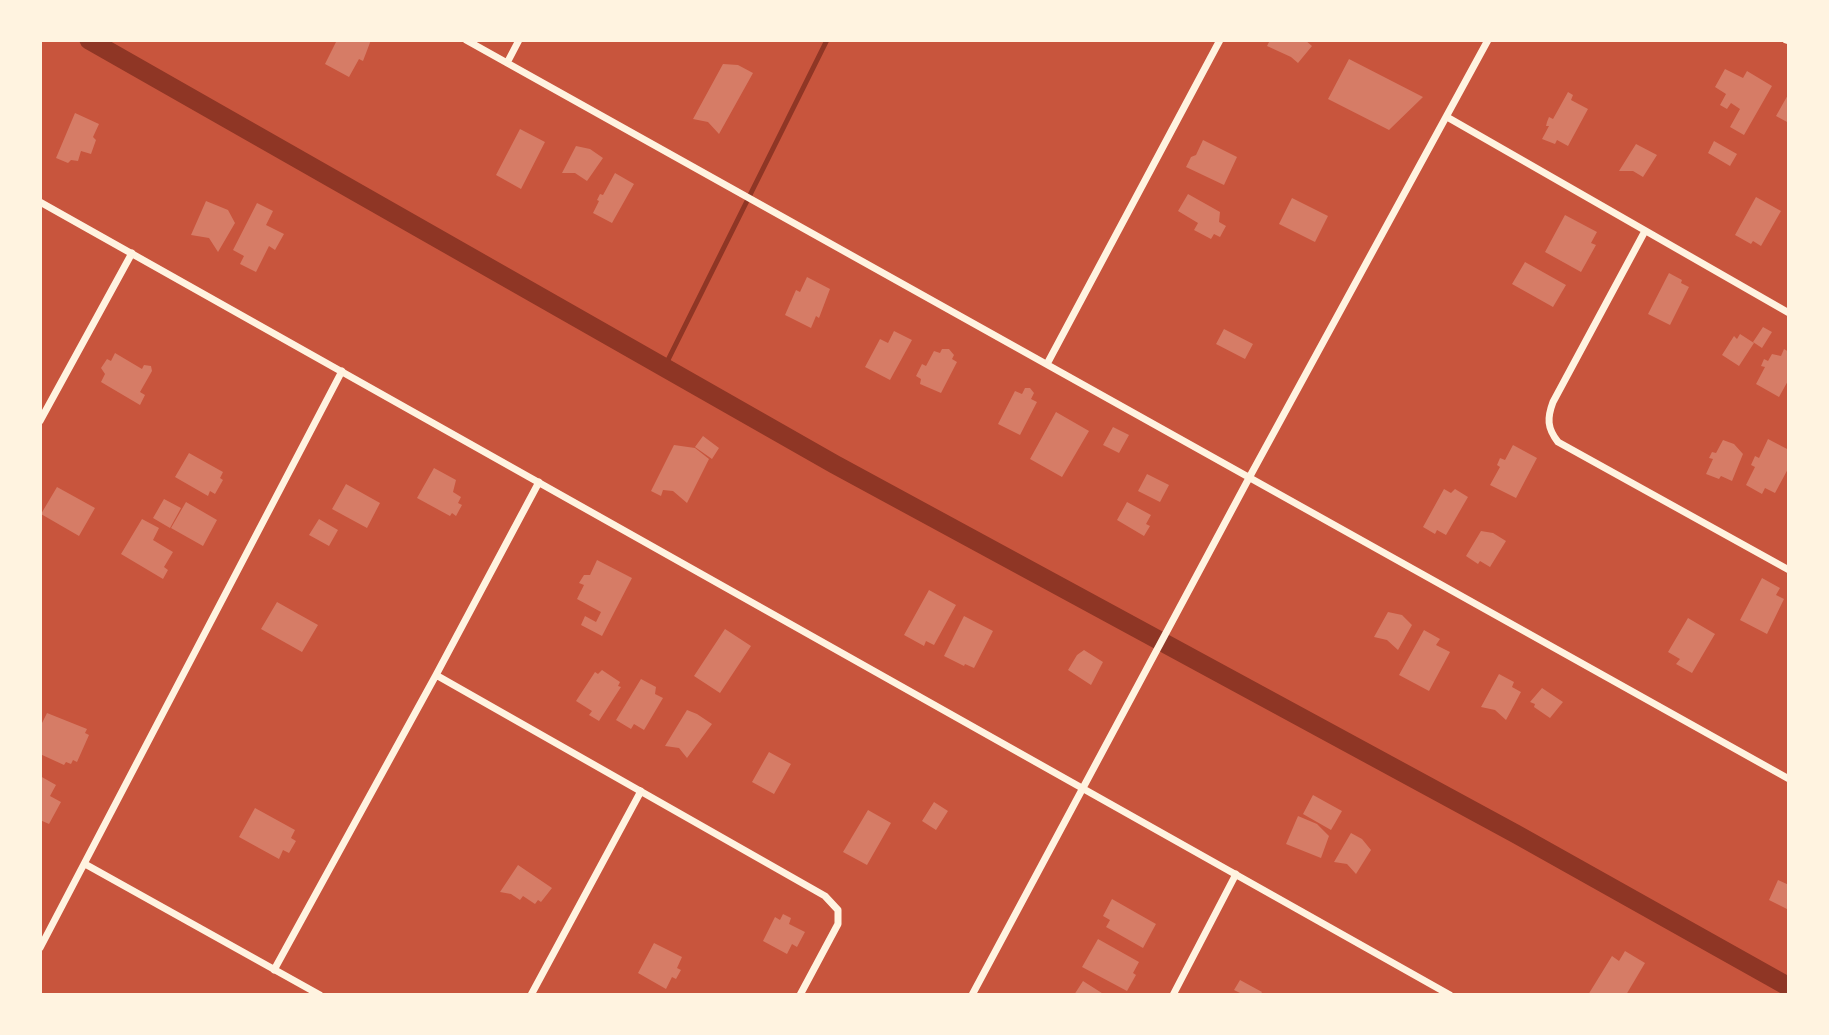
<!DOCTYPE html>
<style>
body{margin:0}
#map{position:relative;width:1829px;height:1035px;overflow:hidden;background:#c8553d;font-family:"Nunito Sans",sans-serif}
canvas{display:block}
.frame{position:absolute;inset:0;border:42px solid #fff3e0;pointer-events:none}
</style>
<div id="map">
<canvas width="1829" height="1035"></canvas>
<div class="frame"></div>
</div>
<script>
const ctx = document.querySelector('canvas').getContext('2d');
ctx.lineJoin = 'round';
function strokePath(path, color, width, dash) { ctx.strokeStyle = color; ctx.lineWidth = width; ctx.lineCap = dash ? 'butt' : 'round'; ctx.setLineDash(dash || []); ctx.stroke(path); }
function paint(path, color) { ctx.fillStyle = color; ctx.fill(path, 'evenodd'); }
const stream = new Path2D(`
 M664,368L827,40`);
const canal = new Path2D(`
 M89,40L834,464L1516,834L1789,987`);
const building = new Path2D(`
 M337,40H371L363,61L359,59L349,77L325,64Z
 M1270,40H1305L1312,46L1298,63L1291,57L1267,46Z
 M1349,59L1423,97L1389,130L1328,99Z
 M723,64L738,65L753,73L719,134L708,122L693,119Z
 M1725,69L1743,78L1747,71L1772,86L1744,135L1730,127L1740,109L1731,103L1727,109L1720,105L1726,94L1715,87Z
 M1568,92L1573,95L1571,100L1588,109L1568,146L1557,140L1555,144L1542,139L1549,126H1546L1547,122L1549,117L1553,119Z
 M1789,93V123L1776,116Z
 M75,113L99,124L93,137L96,140L91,154L81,151L78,161L71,160L68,163L56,158Z
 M520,129L545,142L521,189L496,175Z
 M1203,140L1237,157L1224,185L1186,167L1191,157L1196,155Z
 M1714,141L1737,154L1730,166L1708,153Z
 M1636,144L1657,155L1643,177L1633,171H1619Z
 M576,146L590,149L603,158L587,181L575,173H562Z
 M615,173L634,184L612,223L593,213L599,201L597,200L600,194L603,195Z
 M1188,194L1220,212L1219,222L1226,226L1220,237L1214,234L1211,239L1194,230L1198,223L1178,211Z
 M1756,197L1781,211L1761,246L1753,241L1751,244L1735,235Z
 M1292,198L1328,216L1315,242L1279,224Z
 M206,201L228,210L235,223L218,252L209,238L191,235Z
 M257,203L273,211L266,225L284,234L275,250L269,246L256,272L240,264L244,256L233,250Z
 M1565,215L1597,232L1591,243L1596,245L1581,272L1545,252Z
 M1525,262L1566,285L1553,307L1512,284Z
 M1669,273L1682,280L1681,283L1689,287L1670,325L1648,314Z
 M807,277L830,289L819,318L816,316L811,328L785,315L796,290L800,292Z
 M1763,327L1772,332L1762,348L1753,342Z
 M1224,329L1253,344L1245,359L1216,344Z
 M894,331L912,340L890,380L865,367L880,339L888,343Z
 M1740,334L1754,343L1739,366L1722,355L1734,336L1737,339Z
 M942,349H949L954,355L952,359L957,362L941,393L920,384L921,379L916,376L922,364L926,366L934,351L940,353Z
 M1784,349L1789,352V379L1779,397L1756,384L1765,367L1761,366L1764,359L1768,361L1772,354L1781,356Z
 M115,353L142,369L144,365L151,366L152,371L140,392L145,395L140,405L101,382L105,374L101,368L107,359L111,361Z
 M1025,388H1030L1034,393L1031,399L1037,402L1020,435L998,424L1015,391L1022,394Z
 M1056,412L1089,431L1062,477L1030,459Z
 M1113,427L1129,435L1119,453L1103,445Z
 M703,436L719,448L712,459L695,447Z
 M1768,439L1789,450V467L1775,493L1765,488L1762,494L1746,485L1755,467L1751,465L1755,456L1759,458Z
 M1723,440L1734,444L1743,454L1732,481L1721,476L1719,479L1706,474L1713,459L1709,458L1712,452L1716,453Z
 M674,445L695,448L709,459L687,503L673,491L663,490L661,496L651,491Z
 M1513,445L1537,458L1516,498L1490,485L1500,467L1497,465L1500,458L1505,460Z
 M189,453L223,472L220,478L223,480L215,494L210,491L208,496L175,477Z
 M434,468L456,480L453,492L461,497L458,503L462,505L456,516L452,513L450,516L417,498Z
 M1147,474L1169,485L1160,502L1138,491Z
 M346,484L380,503L367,528L332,509Z
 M57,487L95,508L79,536L41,514Z
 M1444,489L1451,493L1455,489L1468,497L1446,535L1437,530L1435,534L1423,527Z
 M164,499L181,508L170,528L153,518Z
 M186,502L217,520L203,546L171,528Z
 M1127,502L1151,515L1146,524L1150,526L1144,536L1117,520Z
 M142,519L159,528L153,540L173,552L164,567L168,570L163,579L121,554Z
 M319,519L338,530L329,546L309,535Z
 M1481,531L1493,533L1506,541L1490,567L1480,561L1478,564L1466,556Z
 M597,560L632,578L602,636L581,625L585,616L596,622L601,612L577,599L584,585L579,583L584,575H590Z
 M1762,578L1780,588L1776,595L1784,599L1767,634L1740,620Z
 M929,590L956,605L934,645L926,641L924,646L904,635Z
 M277,602L318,625L302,652L261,629Z
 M1388,612L1402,615L1412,625L1398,650L1387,640L1374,637Z
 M964,616L993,631L974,668L965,664L964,666L944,656Z
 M1688,618L1715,634L1692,673L1676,664L1680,659L1668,652Z
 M725,629L751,646L720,693L694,676Z
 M1424,630L1440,639L1436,645L1450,652L1429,691L1399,675Z
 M1084,650L1103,662L1091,685L1068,670L1077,655Z
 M602,670L620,682L618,686L621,687L599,721L589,715L592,711L576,701L595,672L598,674Z
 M1499,674L1514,682L1512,687L1521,692L1506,720L1495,710L1481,707Z
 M641,679L656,687L655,694L663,698L644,730L634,724L631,729L616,720Z
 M1542,688L1563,702L1550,718L1534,707L1535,704L1530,702Z
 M687,710L697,714L712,724L687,758L679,748L665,746Z
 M47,713L87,729L85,733L89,735L77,762L73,760L71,764L66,762L64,765L40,754V727Z
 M769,752L791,764L774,794L752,782Z
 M40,776L56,785L50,796L61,802L49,824L40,820Z
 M1313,795L1342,811L1331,830L1303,814Z
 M934,802L948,811L936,830L922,821Z
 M255,808L295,830L291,838L296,841L289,853L283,850L279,859L239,837Z
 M868,810L891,823L867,865L843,852Z
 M1298,816L1317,824L1329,836L1321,858L1286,844Z
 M1351,833L1362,839L1371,850L1356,874L1347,864L1334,862Z
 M518,865L552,888L541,902L538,900L535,904L523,896L520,900L511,894L500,892Z
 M1778,880L1789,885V910L1769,900Z
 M1112,899L1156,924L1143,948L1106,927L1110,920L1103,916Z
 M783,914L791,918L789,924L805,932L797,947L792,944L787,954L763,941L775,917L780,920Z
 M1098,939L1139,962L1133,973L1136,975L1127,991L1082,967Z
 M654,943L682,957L677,968L681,970L676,979L672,977L666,989L638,973Z
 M1625,951L1645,963L1626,995H1588L1612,956L1619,961Z
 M1240,980L1262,992L1260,995H1244L1234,990Z
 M1083,981L1105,995H1074Z`);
const minor = new Path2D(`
 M466,40L1789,779
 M1786,40L1789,41
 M507,63L519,40
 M1447,117L1789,313
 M40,202L1450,995
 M1645,231L1553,402C1547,418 1547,428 1558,442L1789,570
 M1047,364L1220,40
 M40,421L132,253
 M436,675L825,896L838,910V924L800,995
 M85,864L320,995
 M40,948L342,371
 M274,970L436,675L539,482
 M531,995L641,791
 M972,995L1249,478L1488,40
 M1173,995L1236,874`);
strokePath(stream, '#8f3625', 5);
strokePath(canal, '#8f3625', 19);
paint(building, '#d67c66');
strokePath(minor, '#fff3e0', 7);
</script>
